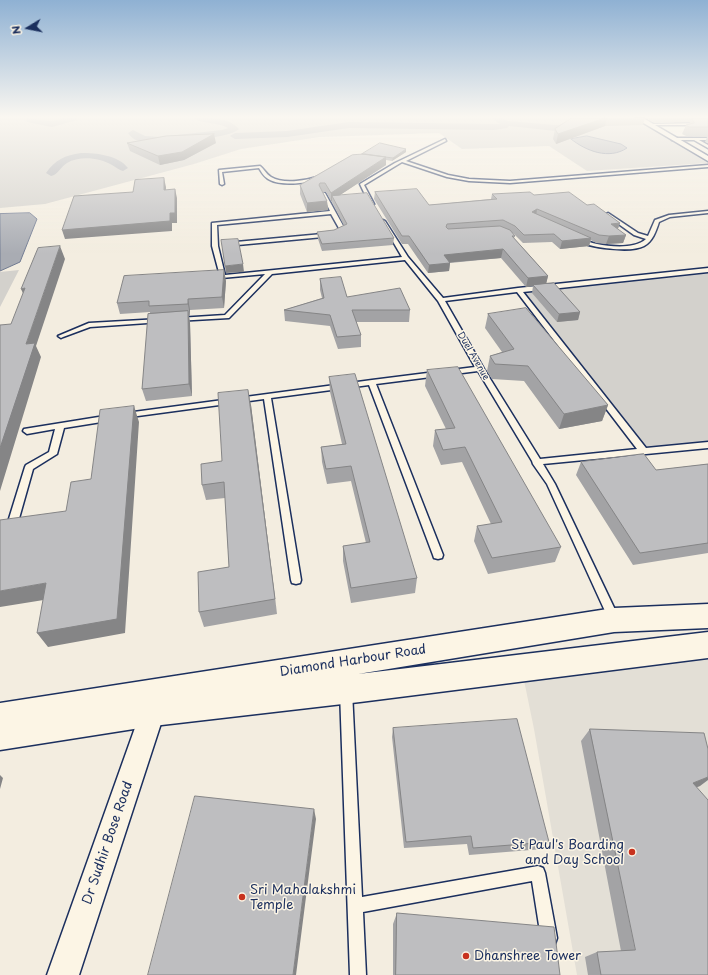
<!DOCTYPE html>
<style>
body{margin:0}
#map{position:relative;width:708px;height:975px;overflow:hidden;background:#f3ede0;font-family:"Playpen Sans",sans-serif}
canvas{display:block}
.north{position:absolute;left:8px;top:8px;width:40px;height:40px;-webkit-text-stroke:3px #fcf5e5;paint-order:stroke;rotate:260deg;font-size:11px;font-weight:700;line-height:16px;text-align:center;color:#1b2f5e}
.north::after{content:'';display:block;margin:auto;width:14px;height:18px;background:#1b2f5e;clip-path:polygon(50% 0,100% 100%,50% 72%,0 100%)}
</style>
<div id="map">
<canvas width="708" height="975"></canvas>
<div class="north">N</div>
</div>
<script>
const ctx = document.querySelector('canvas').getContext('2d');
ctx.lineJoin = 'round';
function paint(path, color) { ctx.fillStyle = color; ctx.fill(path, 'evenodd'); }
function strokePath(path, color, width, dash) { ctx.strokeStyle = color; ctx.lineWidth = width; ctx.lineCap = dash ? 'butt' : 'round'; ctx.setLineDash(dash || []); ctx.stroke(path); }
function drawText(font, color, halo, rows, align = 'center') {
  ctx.font = font + ' "Playpen Sans",sans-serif'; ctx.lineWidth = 3; ctx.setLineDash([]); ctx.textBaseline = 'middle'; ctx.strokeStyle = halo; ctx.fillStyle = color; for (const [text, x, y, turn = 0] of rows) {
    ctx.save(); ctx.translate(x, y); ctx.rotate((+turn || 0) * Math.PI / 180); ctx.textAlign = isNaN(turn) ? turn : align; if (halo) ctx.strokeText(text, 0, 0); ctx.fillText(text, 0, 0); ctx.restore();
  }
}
const built = new Path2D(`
 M708,644V975H577L534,729L519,656Z`);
const green = new Path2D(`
 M0,118H632L708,160V163L587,171L549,146L462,149L439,133L320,137L241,149L194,164L45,204L0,208Z
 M19,270L0,307V272Z
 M708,272V442L646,449L521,291Z`);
const water = new Path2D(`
 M587,136L621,144L627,148C609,160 586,151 571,139Z
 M30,213L37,219L20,262L0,271V214Z`);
const canal = new Path2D(`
 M27,118L52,121L64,118H78L77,120L52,127L27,122L26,120Z
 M194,118C209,118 228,116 239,129C230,139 158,144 144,142C137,141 132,139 128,133L133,130L145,136L159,137L222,130L228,128C218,122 200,124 194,118Z
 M491,118H503L508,121L556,125L580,124L591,126L593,128L588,131H556L509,126L507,128L494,130L349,128L287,137L235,139L230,136L235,133L287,131L349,122L500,124Z
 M81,153C96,153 118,155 128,168L123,171C119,170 116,167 112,165C100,158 80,155 67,163C61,166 58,175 51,176L46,173C55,160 65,155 81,153Z`);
const lane = new Path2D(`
 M708,123V125H649L651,124Z
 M673,138H708V140H699L708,145V148L694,140H672Z
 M445,139L446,141L406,161L448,175L469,179L510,181L708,165V167L510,183L469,181L447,177L402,162L364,185L374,204L370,205L360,184L395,163Z
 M260,166C264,169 266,174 271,177C284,185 308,180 321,176L323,177C312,184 281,186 270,180C264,177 262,173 259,168L222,172L224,184L222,185L220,184L219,170Z
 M321,192L325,193L346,231L345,232L334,236L227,246L224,244L225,243L333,233L340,230L331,214L217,225L218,246L225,275L402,257L381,221L383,220L385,221L408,257L443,298L518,288L708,268V272L523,292L646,448L708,442V448L543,464L555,484L618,616L619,619L618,622L614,624L610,622L547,484L533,464L532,461L478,371L376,384L443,555L442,558L438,559L434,558L433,555L369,385L271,398L301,580L300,583L296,584L292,583L291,580L264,399L123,418L122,416L123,414L126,413L372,380L475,367L438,301L405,260L272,274L229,318L176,321L175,320L178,318L225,315L265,274L211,279V277L220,276L212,246V223L330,211ZM517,292L637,449L540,459L484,369L445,301Z
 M708,211V213L670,217L659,222C656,231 653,241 644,246C631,253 589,248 576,240L579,238C585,240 591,243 597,244C612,247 635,249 646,239L634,235L606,215V214L608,213L638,233L648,236L655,220L669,215Z
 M160,319L162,320V322L90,327L63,337L61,338L58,336L89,323Z
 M111,415L115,418L114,420L64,428L57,454L33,469L18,522L16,525H10L8,522L25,467L26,465L49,452L55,429L27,434L23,431L24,429Z
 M346,685L350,687L352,691L362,897L538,866L543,868L545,873L557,938L555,944L549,946L543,944L541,938L532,881L363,912L366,975H350L340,691L342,687Z`);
const street = new Path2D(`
 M635,118H643L708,156V161Z
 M153,699L162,702L165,711L79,975H47L141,711L144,702Z`);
const primary = new Path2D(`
 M708,604V628L614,632L358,674L708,632V658L360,702L153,726L0,750V703L614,608Z`);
const wall = new Path2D(`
 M572,118H645L643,125L605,126L556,144L553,139L555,129Z
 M646,118H708V143L705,142L707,137L686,136L682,134L686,125L689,124L690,122L655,123Z
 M127,143H216L184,160L160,165L130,151Z
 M406,152L392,161L386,160V165L340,195L394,238L393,245L322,251L318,239L317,232L334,230L344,226L332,202V201H331L326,192H323L327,201L328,210L307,212L300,194V185L352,155Z
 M375,192L429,205L491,199L492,194L534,195L587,205L620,223L618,229L626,235L623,243L606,244L596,243L591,240L589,246L560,249L552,242L523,243L514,234L512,233L515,236L514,238L548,276L546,284L580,312L578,320L557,322L532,293L533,286L526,287L501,258L450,263L449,271L428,273L408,244H402L374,199Z
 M320,279L347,297L410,310L409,322H356L361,335V347L338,349L330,326L285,321L284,310L322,298L320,290Z
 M226,281L224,308L190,310V316H189L190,323L192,396L146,401L142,389L150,312L120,314L117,303Z
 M488,314L608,405L602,421L559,429L524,381L492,379L487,371L490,356L502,352L485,328Z
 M427,370L561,547L555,562L488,574L474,541L477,526L491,524L462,462L441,465L433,446L435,430L446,429L425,386Z
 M329,377L417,578L415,593L351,603L343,561V546L366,543L351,481L327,484L322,462L321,447L342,444L330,392Z
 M251,405L277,614L204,627L199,612L229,567L225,498L206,500L202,485L222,461Z
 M581,462L656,470L708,464V553L633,565L576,475Z
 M393,728L549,842L543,849L469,855L467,844L404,848L392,737Z
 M590,729L700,786L697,787L708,975H588L585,957L597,952L621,951L581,741Z
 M397,913L560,975H393V924Z`);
const shadedWall = new Path2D(`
 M605,118H607L605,126L556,144L558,134Z
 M214,134L216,143L184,160L160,165L158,156Z
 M406,149V152L392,161L393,158Z
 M386,157V165L334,199L332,196V201H331V193Z
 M164,178L166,187V199L164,190Z
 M175,189L177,198V223H172V231L65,239L62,230L170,213Z
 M327,201L328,210L307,212V203Z
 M537,209L536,217L532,212Z
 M620,223L617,231L611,224Z
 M626,235L623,243L606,244L609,236Z
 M591,238L589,246L560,249L562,241Z
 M60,246L65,259L36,346L41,357L0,491V448L26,344Z
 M503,249L501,258L443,263L444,255Z
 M450,263L449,271L428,273L429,265Z
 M243,264L244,272L226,273L225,266Z
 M224,270L226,281L224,308L222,297Z
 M548,276L546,284L526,287L528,278Z
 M25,288L27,302L21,289Z
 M188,299L190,310V316L188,304Z
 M188,311L190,323L192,396L189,384Z
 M580,312L578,320L557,322L559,314Z
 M248,390L251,405L277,614L275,599Z
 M608,405L602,421L559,429L564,414Z
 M134,406L139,422L125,633L48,647L37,633Z
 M46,583L56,598L0,607V591Z
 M0,775L3,778L0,789Z
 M708,777V780L700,786L679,793L693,783Z
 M314,809L316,819L296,975H293Z`);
const building = new Path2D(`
 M572,118H605L558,134L555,129Z
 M692,118H708V127H689L686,125L694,123Z
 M214,134L182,152L158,156L127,143L166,136Z
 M380,143L406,149L393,158L362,154Z
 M365,154L386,157L331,193L325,183H320L319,185L327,201L307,203L300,185L352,155Z
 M164,178V190L175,189V213H170V221L62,230L74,196L133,192L135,180Z
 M417,189L429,205L497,199L492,194L530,192L534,195L569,192L587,205L594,204L620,223L611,224L626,235L609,236L599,235L537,209L532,212L591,238L562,241L554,234L524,235L515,226L503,220L447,224L446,227L448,229L500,226L510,230L515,236H512L548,276L528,278L503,249L444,255L450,263L429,265L409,236H402L375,192Z
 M367,193L394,238L322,244L317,232L334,230L347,224L332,196Z
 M238,239L243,264L225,266L221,240Z
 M60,246L26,344L35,343L0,448V325L11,324L25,288L21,289L38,248Z
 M224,270L222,297L188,299V304L149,306V301L117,303L124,276Z
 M341,277L347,297L400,288L410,310H352L361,335L337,337L330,315L284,310L324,298L320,279Z
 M554,283L580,312L559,314L533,285Z
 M526,308L608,405L564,414L528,366L495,364L490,356L514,349L488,314Z
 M188,311L189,384L142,389L148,314Z
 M458,367L561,547L492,558L477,526L502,522L465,447L443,450L435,430L455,428L427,370Z
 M355,374L417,578L351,588L343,546L370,542L351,466L326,469L321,447L346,444L329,377Z
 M248,390L275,599L199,612L198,572L229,567L224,482L202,485L201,464L222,461L218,393Z
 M134,406L117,619L37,633L46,583L0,591V520L66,511L71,482L91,479L100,410Z
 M644,454L656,470L708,464V543L640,553L581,462Z
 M517,719L549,842L473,848L471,836L406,842L393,728Z
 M590,729L704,733L708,749V777L693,783L708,800V975H601L597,952L635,950Z
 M195,796L314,809L293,975H148Z
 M397,913L554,927L560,975H396Z`);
const markers = [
 [632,852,4,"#c8321e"],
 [242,897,4,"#c8321e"],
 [466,956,4,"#c8321e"]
];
const farStreetnames = [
 ["Duel Avenue",473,356,60]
];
const nearStreetnames = [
 ["Diamond Harbour Road",353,661,-9],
 ["Dr Sudhir Bose Road",108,843,-71]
];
const nearPoinames = [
 ["St Paul's Boarding",624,845,"right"],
 ["and Day School",624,860,"right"],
 ["Sri Mahalakshmi",250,890],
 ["Temple",250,905],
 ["Dhanshree Tower",474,956]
];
paint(built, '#e3dfd6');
paint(green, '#d3d1cc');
paint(water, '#a9acb3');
strokePath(water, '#707a91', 1);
paint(canal, '#a9acb3');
strokePath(lane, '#1b2f5e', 3);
strokePath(street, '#1b2f5e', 3);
strokePath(primary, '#1b2f5e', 3);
paint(lane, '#fcf5e5');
paint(street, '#fcf5e5');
paint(primary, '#fcf5e5');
paint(wall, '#a3a3a5');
paint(shadedWall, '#858586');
paint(building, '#bebec0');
strokePath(building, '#858586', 1);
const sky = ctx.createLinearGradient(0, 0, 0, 254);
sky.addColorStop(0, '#8fb1d3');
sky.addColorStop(0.46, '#faf7f1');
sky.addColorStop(1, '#faf7f100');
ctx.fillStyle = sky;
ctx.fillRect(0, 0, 708, 254);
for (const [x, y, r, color] of markers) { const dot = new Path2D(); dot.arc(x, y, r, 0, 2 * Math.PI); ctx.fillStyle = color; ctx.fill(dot); strokePath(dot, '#fcf5e5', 1.5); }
drawText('9px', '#1b2f5e', '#fcf5e5', farStreetnames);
drawText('13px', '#1b2f5e', '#fcf5e5', nearStreetnames);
drawText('13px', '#1b2f5e', '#fcf5e5', nearPoinames, 'left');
</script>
